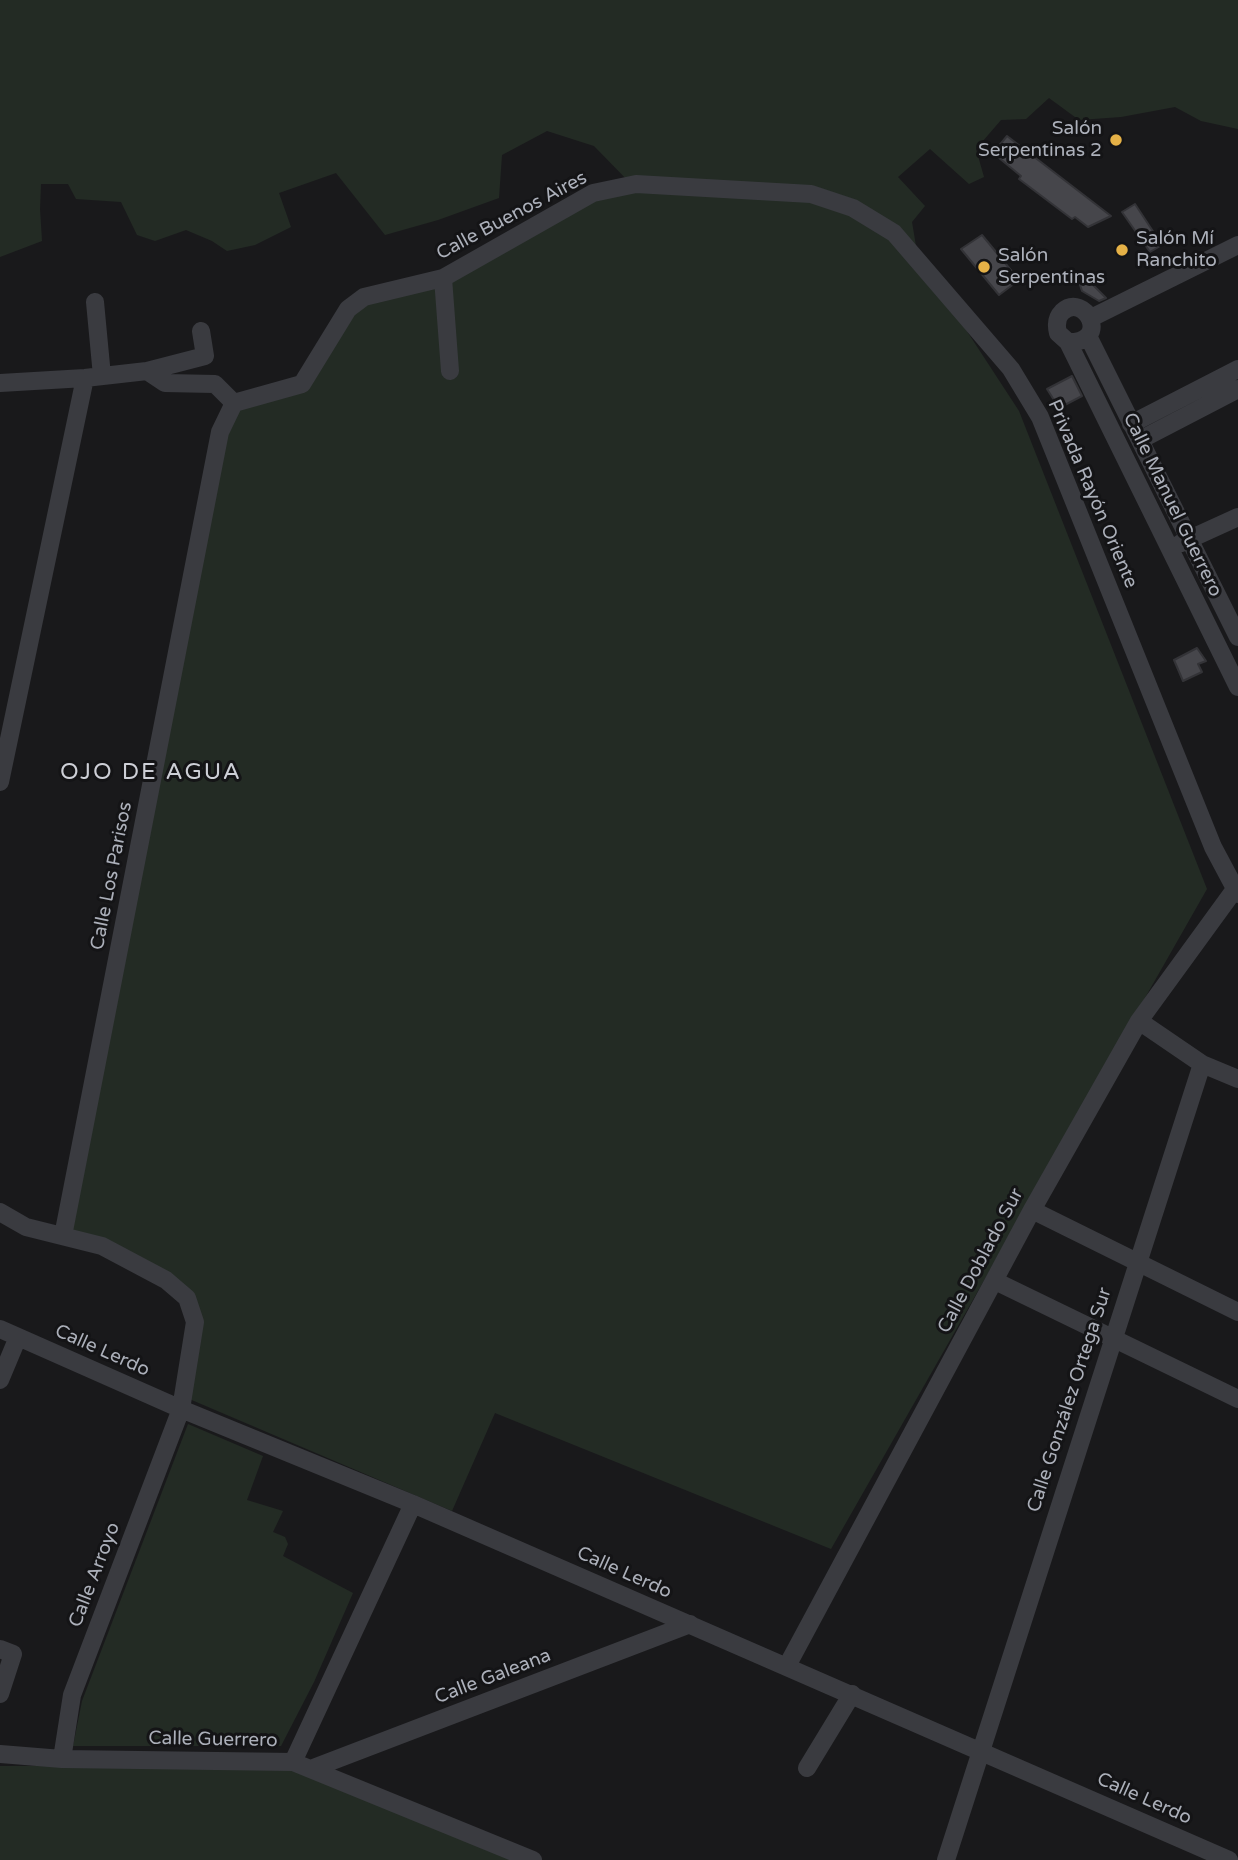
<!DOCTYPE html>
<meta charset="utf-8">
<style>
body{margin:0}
canvas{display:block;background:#19191b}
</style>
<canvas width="1238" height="1860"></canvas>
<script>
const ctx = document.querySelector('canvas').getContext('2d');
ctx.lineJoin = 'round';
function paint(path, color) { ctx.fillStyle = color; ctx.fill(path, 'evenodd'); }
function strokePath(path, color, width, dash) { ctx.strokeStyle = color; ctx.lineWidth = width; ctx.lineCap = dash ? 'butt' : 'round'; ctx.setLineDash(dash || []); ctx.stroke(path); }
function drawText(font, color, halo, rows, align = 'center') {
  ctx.font = font + ' "Varela Round",sans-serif'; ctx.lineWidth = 6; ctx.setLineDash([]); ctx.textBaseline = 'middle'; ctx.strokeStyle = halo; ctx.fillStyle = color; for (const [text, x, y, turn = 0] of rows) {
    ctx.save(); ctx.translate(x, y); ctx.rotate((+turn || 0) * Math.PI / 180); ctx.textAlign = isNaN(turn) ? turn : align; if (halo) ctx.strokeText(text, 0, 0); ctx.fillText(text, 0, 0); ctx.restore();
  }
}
const green = new Path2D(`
 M0,0H1238V129L1201,121L1175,107L1121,117L1079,120L1049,98L1026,119L1001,120L976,149L984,177L969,184L930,149L898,177L925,206L912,222L916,246L957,316L1019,411L1207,889L831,1549L495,1413L452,1511L187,1398L196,1326L161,1274L64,1238L222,436L234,409L304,379L349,309L439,282L591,195L634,187L594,146L547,131L502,155L499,198L438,220L385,235L336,173L279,193L291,227L255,245L227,251L212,241L186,230L155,241L137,235L121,202L76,199L68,184H41L40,209L42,241L0,257Z
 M188,1424L263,1456L247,1500L283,1511L273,1532L285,1537L288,1544L283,1556L353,1593L314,1682L281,1746H73L82,1701Z
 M282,1765L530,1860H0V1766Z`);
const building = new Path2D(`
 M1007,136L1111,216L1088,227L1075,217L1072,219L1019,179L1021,176L993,153Z
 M1135,204L1162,245L1150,252L1122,212Z
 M982,235L1019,280L999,295L961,249Z
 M1086,278L1106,298L1099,301L1082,291L1078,279Z
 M1072,376L1082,396L1059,408L1047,389Z
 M1197,648L1206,661L1198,664L1202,672L1183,681L1174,660Z`);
const minor = new Path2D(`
 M443,278L450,371
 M95,302L102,376
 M1091,318L1238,245
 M1088,336L1238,637
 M1068,342C1112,343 1085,291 1062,312C1056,318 1056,325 1058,333L1068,342L1238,687
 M147,371L205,356L201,331
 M0,383L85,378L147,371L165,383L215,384L234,403
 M234,403L302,384L348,309L364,297L443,278L593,193L636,184L811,194L853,208L894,233L1011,369L1040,417L1213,847L1238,894
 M1131,424L1238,369
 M1140,440L1238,389
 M1181,543L1238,517
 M0,782L85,378
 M1139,1021L1202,1064L1238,1079
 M1032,1210L1238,1312
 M0,1212L26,1227L102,1246L166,1280L187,1298L195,1322L181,1409L72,1695L62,1759
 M63,1236L220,432L234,403
 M995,1281L1238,1399
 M0,1329L181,1409L413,1504L1229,1860
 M0,1380L18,1337
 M0,1649L13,1654L0,1694
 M787,1666L1032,1210L1139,1021L1238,885
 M0,1754L62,1759L293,1762L533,1860
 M293,1762L413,1504
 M807,1768L852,1694
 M311,1769L690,1624
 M946,1860L1202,1064`);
const markers = [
 [1116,140,7,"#e5b147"],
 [1122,250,7,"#e5b147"],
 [984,267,7,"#e5b147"]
];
const poiNames = [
 ["Salón",1102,129,"right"],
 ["Serpentinas 2",1102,151,"right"],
 ["Salón Mí",1136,239],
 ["Ranchito",1136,261],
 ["Salón",998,256],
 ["Serpentinas",998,278]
];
const streetNames = [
 ["Calle Buenos Aires",512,216,-28],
 ["Privada Rayón Oriente",1092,494,67],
 ["Calle Manuel Guerrero",1172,505,64],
 ["Calle Los Parisos",112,876,-79],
 ["Calle Doblado Sur",981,1261,-62],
 ["Calle Lerdo",102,1351,24],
 ["Calle González Ortega Sur",1070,1400,-72],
 ["Calle Lerdo",624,1573,24],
 ["Calle Arroyo",95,1575,-69],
 ["Calle Galeana",493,1677,-21],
 ["Calle Guerrero",213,1740,1],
 ["Calle Lerdo",1144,1799,24]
];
const quarterNames = [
 ["OJO DE AGUA",151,773]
];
paint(green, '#232b24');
paint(building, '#46464b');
strokePath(building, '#333337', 2);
strokePath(minor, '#3a3b40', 18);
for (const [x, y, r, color] of markers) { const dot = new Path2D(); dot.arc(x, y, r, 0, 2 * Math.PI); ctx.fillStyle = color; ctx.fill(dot); strokePath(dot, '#141416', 2.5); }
drawText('19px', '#acb0ba', '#141416', poiNames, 'left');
drawText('19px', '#acb0ba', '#141416', streetNames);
ctx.letterSpacing = '2px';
drawText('23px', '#cdcfd6', '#141416', quarterNames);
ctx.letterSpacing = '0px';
</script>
